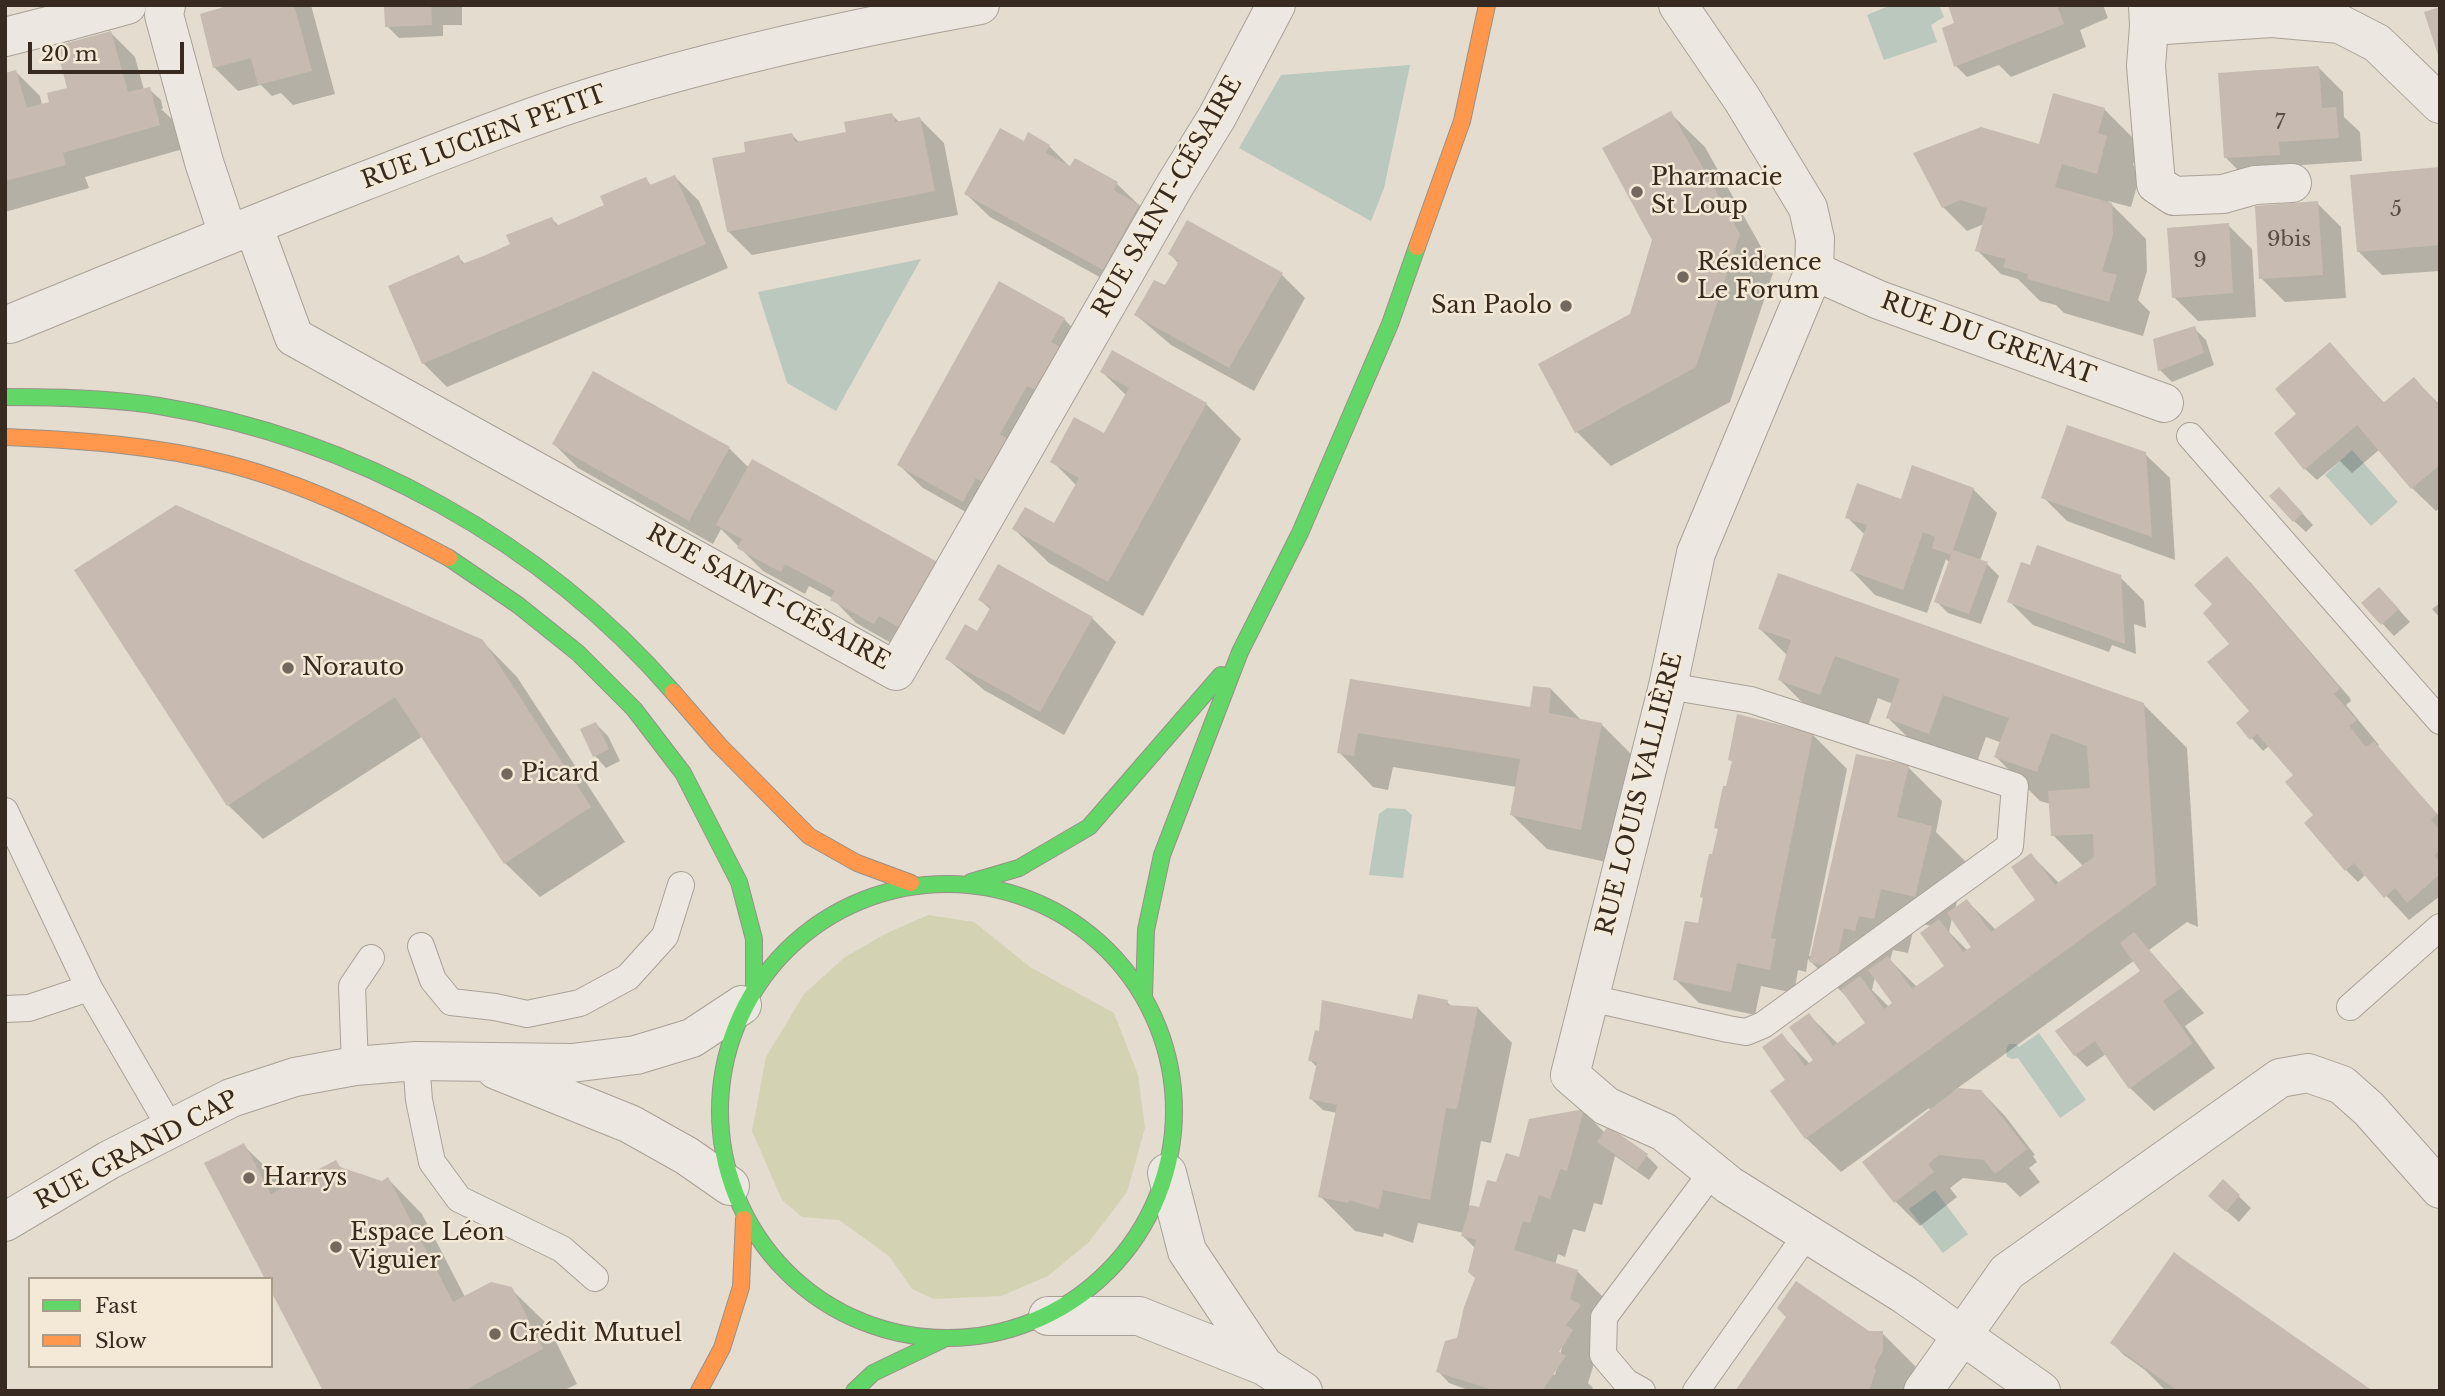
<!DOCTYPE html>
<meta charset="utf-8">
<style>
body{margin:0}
#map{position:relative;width:2445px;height:1396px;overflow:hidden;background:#e3dccf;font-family:"Libre Baskerville",serif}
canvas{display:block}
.frame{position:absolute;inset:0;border:7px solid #372a20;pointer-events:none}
.legend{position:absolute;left:28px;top:1277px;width:245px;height:91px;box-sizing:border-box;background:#f3e9d6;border:2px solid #a89d8d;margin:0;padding:9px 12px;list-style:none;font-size:21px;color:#372a20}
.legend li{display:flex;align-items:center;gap:14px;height:35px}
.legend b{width:35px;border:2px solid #a89d8d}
.scale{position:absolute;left:28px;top:42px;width:156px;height:32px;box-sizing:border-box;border:4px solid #372a20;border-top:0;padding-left:9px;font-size:21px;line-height:24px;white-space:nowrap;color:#372a20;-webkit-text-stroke:5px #f3e9d6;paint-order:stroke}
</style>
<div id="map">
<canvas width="2445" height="1396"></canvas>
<div class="frame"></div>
<ul class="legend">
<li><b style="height:9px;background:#63d668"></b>Fast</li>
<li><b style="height:9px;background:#ff974d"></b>Slow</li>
</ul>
<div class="scale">20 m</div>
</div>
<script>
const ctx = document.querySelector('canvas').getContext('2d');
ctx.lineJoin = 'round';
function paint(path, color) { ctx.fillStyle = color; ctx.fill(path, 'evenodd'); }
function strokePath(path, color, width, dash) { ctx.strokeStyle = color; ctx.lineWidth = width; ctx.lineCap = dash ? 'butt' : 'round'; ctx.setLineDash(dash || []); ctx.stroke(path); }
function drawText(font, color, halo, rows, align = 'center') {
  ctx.font = font + ' "Libre Baskerville",serif'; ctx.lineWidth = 5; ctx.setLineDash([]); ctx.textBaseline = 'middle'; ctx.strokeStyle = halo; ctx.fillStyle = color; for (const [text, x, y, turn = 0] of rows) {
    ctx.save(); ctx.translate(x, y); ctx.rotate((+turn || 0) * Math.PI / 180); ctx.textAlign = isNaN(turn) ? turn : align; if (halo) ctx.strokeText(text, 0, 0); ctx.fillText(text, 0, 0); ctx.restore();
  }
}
const green = new Path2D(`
 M928,915L974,922L1030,967L1114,1013L1138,1075L1145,1128L1127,1192L1089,1242L1048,1276L1001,1296L934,1299L912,1289L889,1256L839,1220L802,1217L782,1200L752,1131L766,1057L804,994L845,957L887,933Z`);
const water = new Path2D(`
 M1891,5H1939L1944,17L1931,25L1937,42L1884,60L1867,15Z
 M1410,65L1384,188L1371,221L1239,148L1281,75Z
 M921,259L836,411L787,383L758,292Z
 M2352,450L2398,502L2371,526L2325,475Z
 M1387,808L1405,809L1412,815L1403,878L1369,875L1379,814Z
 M2039,1033L2086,1100L2060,1118L2018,1058L2012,1059L2007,1057L2006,1050L2009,1044H2016L2019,1047Z
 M1935,1190L1968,1234L1943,1253L1909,1209Z`);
const shadow = new Path2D(`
 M236,5H311L335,94L293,105L281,93L272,96L261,85L238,91L214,67Z
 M382,5H462V25H443V36L399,38L387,26L386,9Z
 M1950,5H2103L2108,18L2080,30L2086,47L2011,77L1999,65L1967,77L1956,66V24Z
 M111,33L135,57L144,90L149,89L161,100L163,109H161L176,123L183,149L85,177L89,188L5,212V75L16,72L40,96L42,105L51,103L66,90Z
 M2319,68L2343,92L2344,117L2360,132L2362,161L2302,165L2303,179L2250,182L2226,158Z
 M2104,109L2139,144L2133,165L2141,172L2131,207L2108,201L2146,239L2147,271L2138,300L2150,312L2143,336L2064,313L2056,305L2040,301L2018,279L2001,274L1977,250L1984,224L1967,231L1943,207L2039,146Z
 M1670,113L1705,147L1774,270L1730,402L1611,466L1577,432L1632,315L1654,240Z
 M892,115L900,123L920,119L944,143L958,215L752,255L728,231L747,153L792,135L800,143L848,134Z
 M1025,143L1049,146L1071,168L1117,184L1141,207L1127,292L990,217L966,194Z
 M2440,169V271L2382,275L2358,251Z
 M675,177L699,201L728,268L447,387L423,363L458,257L466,265L512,245L552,219L559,226L606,206L645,179L652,186Z
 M2317,203L2341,227L2346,298L2285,302L2261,278Z
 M2228,225L2252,249L2256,317L2198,321L2174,297Z
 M1170,254L1281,274L1305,298L1254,391L1171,345L1136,315L1164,287L1179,264Z
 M1064,319L1087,343L987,524L923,488L899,465Z
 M2194,328L2206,340L2214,365L2172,382L2160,370Z
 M2330,344L2385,404L2414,379L2440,405V508L2436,511L2412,488L2380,449L2352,473L2340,461L2317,480L2305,469L2296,417Z
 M1102,372L1206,404L1241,439L1143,616L1049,563L1014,529H1061L1077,486L1052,461L1104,435L1127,396Z
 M554,444L729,448L749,468L940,566L898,647L856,623L832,598L809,586L805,594L763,571L721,529L713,544L578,468Z
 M2145,454L2170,478L2175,560L2067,521L2043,497Z
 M1973,489L1997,513L1980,561L1987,564L1999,576L1981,624L1948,613L1936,601L1950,563L1946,559L1927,613L1875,595L1852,571L1865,535L1847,517L1902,501Z
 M2291,501L2313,525L2306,532L2294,521Z
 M2227,559L2251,583L2350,698L2351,701L2346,705L2379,745L2377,747L2440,817V896L2409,920L2366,874L2358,882L2346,870L2295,776L2270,745L2263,751L2238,723L2251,712L2231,644L2215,604Z
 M77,571L482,641L517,677L625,842L540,897L505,863L423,736L263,839L228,805Z
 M2120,577L2144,601L2146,628L2134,624L2136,654L2112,645L2109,652L2033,625L2009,601Z
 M980,600L1092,618L1116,642L1064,735L984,690L947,659L977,634L991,610Z
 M2391,601L2410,622L2394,636L2364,604Z
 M2440,603V618L2432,609Z
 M1760,629L2143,704L2187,748L2198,927L2187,922L2149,950L2204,1013L2185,1026L2215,1068L2154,1111L2130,1088L2106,1054L2087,1067L2075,1055L2143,971L2135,960L1955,1090L1981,1091L2005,1116L2035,1155L2033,1156L2037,1162L2029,1168L2040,1182L2020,1197L2006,1183L1963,1178L1950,1188L1957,1197L1920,1226L1896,1202L1864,1162L1931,1111L1929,1108L1841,1172L1806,1138L1791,1088L1781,1035L1810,1064L1816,1061L1809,1015L1838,1044L1867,1024L1846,996L1808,959L1806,972L1798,970L1794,993L1761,986L1755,1015L1699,1003L1675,979L1704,926L1705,900L1702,897L1719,831L1716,827L1733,763L1730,759L1812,734L1847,769L1809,956H1812L1908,767L1942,801L1936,832L1966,862L1955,910L1967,901L1996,930L2038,900L2031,855L2060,884L2084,867L2053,835L2051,804L2040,801L1996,757L2002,743L1986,737L1972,776L1932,761L1888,718L1893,704L1878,698L1864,737L1823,723L1780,680L1788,656ZM1952,918L1973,947L1968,951L1949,932ZM1915,923L1932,926L1949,973L1917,987L1890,960L1893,950L1908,953ZM1875,977L1894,1003L1889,1007L1872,990Z
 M1352,681L1531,709L1551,689L1582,721L1601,724L1636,759L1615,864L1547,849L1512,815L1517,787L1393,767L1388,790L1373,787L1339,752Z
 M596,724L608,736L620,761L606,768L595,756Z
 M1447,1002L1452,1007L1478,1008L1512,1043L1491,1143L1481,1141L1469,1206L1480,1209L1497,1185L1520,1159L1583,1111L1605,1133L1646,1155L1658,1167L1649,1180L1615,1156L1602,1205L1594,1203L1585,1232L1573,1229L1565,1257L1558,1254L1555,1265L1578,1272L1612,1306L1588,1383L1593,1388L1592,1391H1471L1449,1383L1438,1371L1456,1340L1478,1280L1476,1249L1463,1236L1464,1233L1418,1223L1413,1243L1384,1233L1383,1237L1355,1231L1320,1196L1337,1113L1323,1110L1311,1099L1317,1067L1310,1060L1413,1021ZM1559,1346L1562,1347L1555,1375L1552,1374Z
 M243,1145L278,1179L283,1190L336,1163L344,1170L382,1183L388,1179L422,1214L465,1297L511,1289L547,1324L577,1384L563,1391H324L271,1279Z
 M2223,1181L2251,1208L2239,1222L2222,1207Z
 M1868,1333H1882L1917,1368L1914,1391H1737Z
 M2112,1343L2370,1391H2166L2145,1370L2124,1355Z`);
const building = new Path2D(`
 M231,5H294L312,71L258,85L251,58L213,68L200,14Z
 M384,5H431L432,25L385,27Z
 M1948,5H2057L2064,24L1954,67L1942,28L1954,23Z
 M2440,7V58H2439L2424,12Z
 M111,31L128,92L150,87L160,125L63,153L66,165L5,181V73L16,70L27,108L49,102L47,93L67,88L56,46Z
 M2319,66L2322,108L2336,107L2339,138L2279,142L2280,155L2224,158L2218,73Z
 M2053,93L2105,108L2098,133L2107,136L2097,174L2062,164L2055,187L2112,203L2113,235L2102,271L2117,275L2109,302L2027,279L2028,274L2003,267L2006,259L1975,251L1987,208L1960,200L1942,208L1913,153L1981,127L2039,144Z
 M1671,111L1740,234L1696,367L1575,433L1538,364L1630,314L1652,240L1602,148Z
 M892,113L895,122L920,117L935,191L727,232L712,158L745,152L744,142L792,133L795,142L846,132L844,122Z
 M1000,128L1024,141L1028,132L1050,145L1046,153L1070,166L1075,158L1118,182L1114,190L1139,205L1103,270L964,194Z
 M2440,167V245L2357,252L2350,175Z
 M675,175L706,244L422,364L388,286L459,255L462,264L486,255L510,244L506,235L552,217L556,226L604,205L600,196L646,177L650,185Z
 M2318,201L2323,275L2259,279L2255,206Z
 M1187,220L1283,273L1229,368L1134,315L1154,280L1165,285L1177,265L1178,261L1168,254Z
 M2229,223L2233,293L2172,298L2167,228Z
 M999,281L1065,318L1051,342L1060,347L1036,390L1027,386L1000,434L1008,439L984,483L976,478L963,502L897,465Z
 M2195,326L2204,353L2158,371L2153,339Z
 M2330,342L2383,403L2414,377L2440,407V465L2411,489L2357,425L2304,470L2274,433L2296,414L2275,389Z
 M1112,350L1207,403L1108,582L1012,529L1025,507L1054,523L1079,478L1050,462L1074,417L1104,433L1129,388L1100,372Z
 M593,371L730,447L689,521L552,444Z
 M2067,425L2146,452L2152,537L2041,498Z
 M752,459L941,564L904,630L879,616L874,624L830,600L835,591L785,564L781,572L758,560L737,548L742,539L716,525Z
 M1912,465L1974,488L1953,550L1988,562L1969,614L1934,602L1951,555L1932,548L1935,537L1923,532L1903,590L1850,571L1867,525L1845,518L1857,483L1901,499Z
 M2279,487L2303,513L2293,522L2269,496Z
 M176,505L483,640L591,807L504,864L395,697L227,806L74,570Z
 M2037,545L2121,575L2125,644L2007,602L2021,562L2030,565Z
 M2227,556L2340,688L2334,694L2357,720L2349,726L2366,747L2374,741L2437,814L2431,820L2440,830V850L2434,855L2440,862V874L2407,903L2395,888L2384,898L2354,863L2345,871L2304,823L2313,815L2285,782L2293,775L2257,734L2250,740L2236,723L2249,711L2207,662L2229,644L2203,613L2212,604L2194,585Z
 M998,564L1093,617L1040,712L945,659L965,624L977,631L989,610L991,607L978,600Z
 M1778,573L2144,703L2156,885L1805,1139L1770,1091L1785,1080L1762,1047L1782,1033L1805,1066L1813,1060L1789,1027L1809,1013L1833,1046L1865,1023L1841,990L1860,976L1884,1009L1892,1003L1868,970L1888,956L1912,989L1944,966L1920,933L1939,919L1963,952L1971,947L1947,913L1967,899L1991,932L2035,900L2011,867L2031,853L2055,885L2094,857L2093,834L2051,836L2048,791L2090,788L2087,746L2051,733L2037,772L1994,757L2009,718L1943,695L1929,734L1886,718L1900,679L1835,656L1820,695L1778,680L1791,640L1758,629Z
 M2379,587L2399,609L2381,625L2361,603Z
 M1350,679L1530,707L1533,686L1551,688L1549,713L1602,723L1581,830L1510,815L1520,759L1358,733L1354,756L1337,753Z
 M1737,714L1813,733L1771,938L1776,939L1770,970L1737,963L1731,992L1673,980L1685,921L1698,923L1703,898L1700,897L1709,854H1712L1718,829L1714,828L1723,786H1726L1732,761L1728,760Z
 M596,722L609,749L593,757L580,729Z
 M1856,754L1909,765L1897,817L1932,826L1915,897L1881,889L1874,919L1859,916L1855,931L1844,928L1835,968L1809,962Z
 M2134,932L2181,988L2163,1001L2193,1043L2129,1089L2095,1041L2074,1056L2055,1031L2140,971L2120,943Z
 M1418,994L1448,1000L1447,1005L1478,1007L1457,1109L1446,1108L1430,1200L1383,1190L1379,1209L1349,1200L1348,1203L1318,1197L1337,1105L1309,1099L1317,1062L1308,1061L1315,1030L1319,1031L1322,1000L1412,1019Z
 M1958,1088L1981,1090L2027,1149L1995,1174L1984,1160L1939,1155L1928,1164L1934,1172L1894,1203L1862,1162Z
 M1584,1109L1567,1171L1560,1169L1550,1199L1539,1195L1530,1223L1523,1221L1514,1250L1578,1270L1570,1299L1581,1305L1566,1325L1573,1330L1559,1352L1566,1356L1542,1391H1490V1389L1436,1372L1445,1341L1457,1338L1464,1307L1475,1278L1468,1272L1476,1240L1461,1236L1470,1205L1479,1207L1487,1180L1496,1182L1506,1153L1519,1157L1529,1119Z
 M1608,1126L1648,1154L1637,1170L1597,1142Z
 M244,1143L271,1194L336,1160L340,1167L382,1181L388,1177L453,1302L491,1282L512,1287L543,1349L463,1391H323L271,1291V1279H265L204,1163Z
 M2223,1179L2240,1195L2226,1212L2208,1196Z
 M2174,1252L2183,1259L2373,1391H2178L2131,1358L2110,1343Z
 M1796,1281L1869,1331H1883V1350L1874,1368L1876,1370L1869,1391H1735L1786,1317L1777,1308Z`);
const lane = new Path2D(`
 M2190,436L2440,721
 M5,811L89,988L171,1129
 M421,946L433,980L451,1002L495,1007L527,1014L580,1003L628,977L665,936L681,885
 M1590,998L1728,1029L1746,1032L1763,1025L2010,846L2015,786L1751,700L1668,686
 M2350,1007L2440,927
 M5,1009L29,1008L89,988
 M416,1061L419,1100L432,1162L459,1199L562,1249L595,1278
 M355,1066L352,986L371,958
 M1642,1391L1626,1382L1603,1355L1604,1317L1713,1171
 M1696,1391L1807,1234`);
const street = new Path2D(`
 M68,5L72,20L127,5
 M166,5L164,15L204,162L228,234
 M1678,5L1742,99L1808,208L1815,239L1814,271L1696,553L1668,686L1570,1075L1606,1106L1664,1132L1729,1185L1905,1295L2041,1391
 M2148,5L2149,26L2272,18L2340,24L2377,43L2440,104
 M2149,26L2146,66L2156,184L2174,196L2223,194L2255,185L2292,183
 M5,37L72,20
 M253,225L294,337L896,671L1175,185L1217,117L1276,5
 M1814,271L1879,300L2164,403
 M10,324C127,276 244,228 362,182C443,151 523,118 605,93C729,55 854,28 980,5
 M496,1070L630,1124L687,1156L730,1186
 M1167,1173L1187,1251L1264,1366
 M5,1222L109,1160L231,1098L295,1077L355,1066L416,1061L572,1063L636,1055L692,1038L742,1005
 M1048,1316H1139L1264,1366L1303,1391
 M1923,1391L2007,1272L2280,1078L2308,1073L2342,1085L2369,1109L2440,1189`);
const fast = new Path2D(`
 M5,397C56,397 108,398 159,406C355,438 543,542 673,692
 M449,558L518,605L578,653L634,709L683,773L739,882L754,939V985
 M971,882L1019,868L1089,827L1221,675
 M720 1111a227 227 0 1 1 454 0a227 227 0 1 1-454 0Z
 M1144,996L1146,930L1162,855L1240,652L1300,533L1390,324L1417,247
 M854,1391L873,1373L942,1340`);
const slow = new Path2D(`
 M1417,247L1462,121L1487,5
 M5,437C79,440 155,445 228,464C306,484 378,520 449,558
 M673,692L719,745L809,836L857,863L911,883
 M699,1391L722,1348L741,1287L744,1219`);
const markers = [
 [1637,192,7,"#73685d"],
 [1683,277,7,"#73685d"],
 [1566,306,7,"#73685d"],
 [288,668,7,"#73685d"],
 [507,774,7,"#73685d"],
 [249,1178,7,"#73685d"],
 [336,1247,7,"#73685d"],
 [495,1334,7,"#73685d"]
];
const numberNames = [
 ["7",2280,123],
 ["5",2396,210],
 ["9bis",2289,240],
 ["9",2200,261]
];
const streetNames = [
 ["RUE LUCIEN PETIT",484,138,-20],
 ["RUE SAINT-CÉSAIRE",1168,197,-60],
 ["RUE DU GRENAT",1988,339,20],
 ["RUE SAINT-CÉSAIRE",768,598,29],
 ["RUE LOUIS VALLIÈRE",1640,794,-76],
 ["RUE GRAND CAP",137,1151,-28]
];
const poiNames = [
 ["Pharmacie",1651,178],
 ["St Loup",1651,206],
 ["Résidence",1697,263],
 ["Le Forum",1697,291],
 ["San Paolo",1552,306,"right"],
 ["Norauto",302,668],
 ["Picard",521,774],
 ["Harrys",263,1178],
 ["Espace Léon",350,1233],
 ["Viguier",350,1261],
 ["Crédit Mutuel",509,1334]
];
paint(green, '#d3d2b2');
paint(water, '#bac8be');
paint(shadow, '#0003');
paint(building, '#c7bab0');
strokePath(lane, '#a9a197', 28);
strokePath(street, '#a9a197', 40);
strokePath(fast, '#989188', 18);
strokePath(slow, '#989188', 18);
strokePath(lane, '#ece7e0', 26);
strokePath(street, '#ece7e0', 38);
strokePath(fast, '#63d668', 16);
strokePath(slow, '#ff974d', 16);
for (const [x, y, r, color] of markers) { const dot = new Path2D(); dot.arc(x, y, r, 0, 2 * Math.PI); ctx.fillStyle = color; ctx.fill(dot); strokePath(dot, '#f3e9d6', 2.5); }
drawText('21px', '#5b4e44', null, numberNames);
drawText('24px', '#372a20', '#f3e9d6', streetNames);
drawText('24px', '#372a20', '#f3e9d6', poiNames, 'left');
</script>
